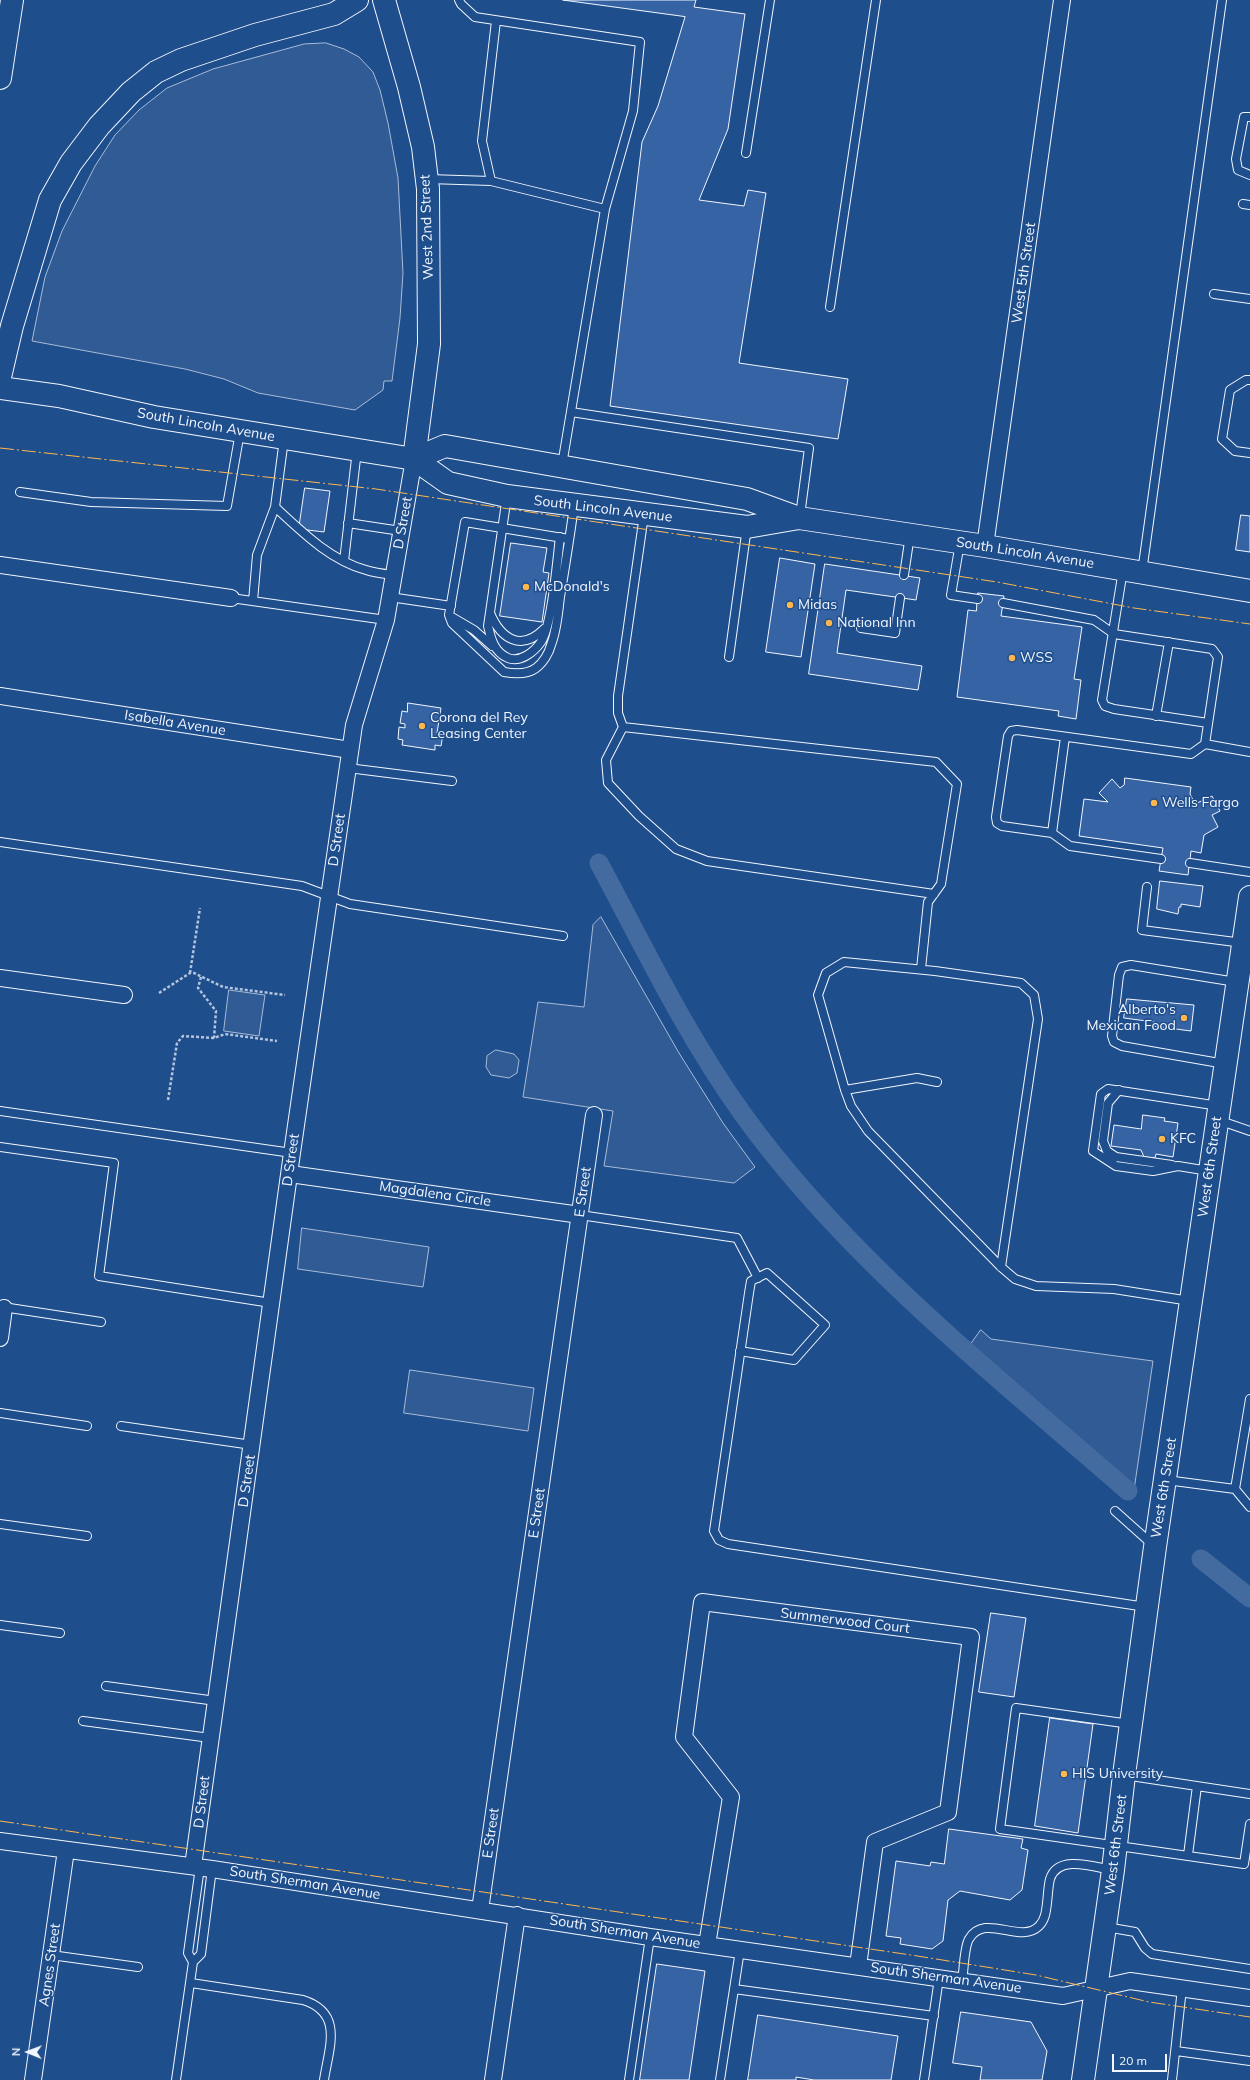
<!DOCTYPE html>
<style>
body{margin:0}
#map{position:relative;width:1250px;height:2080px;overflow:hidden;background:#1f4e8c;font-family:Mulish,sans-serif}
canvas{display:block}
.north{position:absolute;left:8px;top:2032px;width:40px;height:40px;-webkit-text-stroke:3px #1f4e8c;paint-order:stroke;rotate:271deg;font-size:11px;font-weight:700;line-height:16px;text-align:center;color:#f2f6ff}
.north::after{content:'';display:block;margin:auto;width:14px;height:18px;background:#f2f6ff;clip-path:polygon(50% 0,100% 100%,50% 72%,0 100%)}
.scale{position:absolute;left:1112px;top:2054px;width:55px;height:18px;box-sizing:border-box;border:2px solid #f2f6ff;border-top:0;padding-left:5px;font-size:12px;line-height:14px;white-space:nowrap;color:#f2f6ff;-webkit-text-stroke:3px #1f4e8c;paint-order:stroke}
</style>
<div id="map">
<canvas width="1250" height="2080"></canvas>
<div class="north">N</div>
<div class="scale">20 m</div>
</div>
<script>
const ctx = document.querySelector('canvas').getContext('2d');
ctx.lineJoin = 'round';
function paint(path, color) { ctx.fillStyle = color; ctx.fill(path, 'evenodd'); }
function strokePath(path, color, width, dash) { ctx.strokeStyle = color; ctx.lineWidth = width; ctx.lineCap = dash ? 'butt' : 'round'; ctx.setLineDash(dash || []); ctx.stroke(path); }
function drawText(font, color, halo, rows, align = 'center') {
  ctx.font = font + ' Mulish,sans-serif'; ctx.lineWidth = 3; ctx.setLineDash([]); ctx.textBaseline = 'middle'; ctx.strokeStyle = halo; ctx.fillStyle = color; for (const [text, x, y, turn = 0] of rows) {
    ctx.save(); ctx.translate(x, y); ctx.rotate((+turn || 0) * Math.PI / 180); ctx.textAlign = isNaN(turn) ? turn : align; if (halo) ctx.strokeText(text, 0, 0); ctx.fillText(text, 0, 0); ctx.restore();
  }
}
const built = new Path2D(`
 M326,43L344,49L359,57L373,72L380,90L388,123L398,178L403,273L400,318L392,381H384L383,390L355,410L258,393L224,379L185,369L32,341L45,277L62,231L95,166L115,135L139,110L167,88L213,69L304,44Z
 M601,917L679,1053L723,1123L755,1167L734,1183L604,1166L613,1111L523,1097L538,1002L584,1007L593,925Z
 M229,990L265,995L259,1036L224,1031Z
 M496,1050L514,1054L519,1060L517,1073L509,1078L491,1075L486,1067L487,1056Z
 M302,1228L429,1247L423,1287L298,1269Z
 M981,1330L991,1339L1153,1361L1134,1490L971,1344Z
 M410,1370L534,1388L528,1431L404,1413Z`);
const canal = new Path2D(`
 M599,863C644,947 686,1035 742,1113C846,1258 994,1374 1128,1491
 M1201,1559L1250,1598`);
const building = new Path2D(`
 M563,0H696L694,7L745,14L728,129L699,200L744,206L748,190L766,193L739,363L848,379L838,439L610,406L642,142L658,106L685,17Z
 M305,488L330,491L324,532L299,529Z
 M1241,515L1250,516V552L1236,550Z
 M511,543L547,548L543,572L549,573L542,622L500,616Z
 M780,558L815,564L801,657L766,652Z
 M825,564L920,578L916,600L846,590L837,653L922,666L918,690L809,674Z
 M978,593L1004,596L1001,616L1082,627L1074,679L1081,680L1076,719L1058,716L1059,711L957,697L968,610L976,611Z
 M408,703L441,708L437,733L443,734L441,746L435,745V750L402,745L403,740L398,739L399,727L405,728V724L400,723L402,711L407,712Z
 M1125,778L1191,787L1190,794L1195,804L1212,796L1220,811L1212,815L1218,827L1204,835L1201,853L1191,851L1188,875L1159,871L1163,848L1079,836L1084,799L1108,802L1099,793L1112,779L1120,788L1124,785Z
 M1160,881L1203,886L1200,907L1181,904V907H1179L1178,914L1157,909Z
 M1127,999L1194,1005L1191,1031L1153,1026L1154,1022L1124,1018Z
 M1143,1115L1165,1118L1164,1121L1178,1123L1173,1157L1156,1154L1155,1158L1144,1157L1141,1150L1111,1146L1114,1125L1141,1129Z
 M991,1613L1026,1618L1014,1697L979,1692Z
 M1050,1718L1093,1724L1078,1833L1035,1826Z
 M949,1829L1023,1839L1021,1848L1028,1850L1022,1890L1010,1900L960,1891L948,1900L943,1941L932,1949L900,1944L901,1938L886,1936L896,1861L930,1866L931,1862L944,1864Z
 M657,1964L705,1971L689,2080H640Z
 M961,2012L1031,2022L1047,2051L1042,2080H980L982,2067L953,2063Z
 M758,2015L898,2036L891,2080H814L796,2077V2080H748Z`);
const path = new Path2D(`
 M190,973L200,908
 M201,977L198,988L216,1011L214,1038
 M159,993L190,973H194L223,987L285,995
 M168,1100L177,1043L183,1036L214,1038L225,1034L277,1041`);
const service = new Path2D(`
 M459,0L461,4L475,17L640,42L633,111L605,209L562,465
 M1250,117H1244L1236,159L1238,170L1250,175
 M746,153L770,0
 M428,179L491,181L605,209
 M491,181L482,141L496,21
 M1243,204L1250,205
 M1214,294L1250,299
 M830,307L876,0
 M1250,380H1246L1230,390L1222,439L1235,451L1250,453
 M571,412L809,448L800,516
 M284,439L275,507C302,532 330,560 366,570C375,573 385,574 394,575
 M20,492L91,502L227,506L240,432
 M507,496L488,626C491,639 494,652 508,658C520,663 534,652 541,642C552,625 557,561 560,537
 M644,515L618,696V713L623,727L936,762L957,784L941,884L928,902L921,969
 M348,523L401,531
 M569,539L465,522L449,615L452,623L504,672C515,674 527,675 536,668C543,663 549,653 551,645C557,630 558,613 560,597C565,567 570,536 574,506
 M960,543L951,595L978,599
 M344,561L357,450
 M1123,570L1102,700L1105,706L1114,709L1208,723
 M1142,572L1222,0
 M904,575L910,535
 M390,597L451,606
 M231,598L386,620
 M253,601L257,555L275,507
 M1003,603L1094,620L1114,634L1212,649L1218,657L1205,744L1191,754L1017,730L1011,731L1008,736L996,817L997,823L1002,826L1052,833L1070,846L1161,859
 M490,613C501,639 521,652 544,629
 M450,616L474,630L492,646
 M861,628L895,633L900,598
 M729,657L747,527
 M1156,716L1169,642
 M623,727L606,760L608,783L639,816L676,849L707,861L934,894
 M1205,744L1250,752
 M348,768L452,781
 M1052,833L1065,737
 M0,842L302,886L350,904L563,936
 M1190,863L1250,872
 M1147,887L1142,930L1243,943
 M1225,1064L1122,1046L1114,1042L1112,1036L1119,975L1122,967L1131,965L1236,982
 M845,1090L917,1078L937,1082
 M1119,1090L1108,1103L1103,1141L1107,1151L1116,1157L1172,1165
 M0,1111L292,1153
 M1218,1120L1250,1131
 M0,1147L114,1163L99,1276L271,1303
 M1209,1171L1178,1166L1153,1171L1116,1166L1093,1151L1101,1094L1108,1089L1219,1106
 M580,1215L737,1238L758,1278
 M1001,1267L1038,1019L1034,995L1021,983L935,971L844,962L826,973L818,995L845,1090L851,1106L868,1131L1001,1267L1015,1279L1036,1286L1114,1289L1190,1301
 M3,1307L101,1322
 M740,1351L794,1360L825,1325L767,1273L751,1281L749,1293L714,1531L719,1540L728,1544L1146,1607
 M0,1413L87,1426
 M121,1426L252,1445
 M1166,1480L1235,1489L1250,1507
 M1235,1489L1250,1399
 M1115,1511L1153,1545
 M0,1524L87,1536
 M0,1625L60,1633
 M106,1686L216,1701
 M83,1721L210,1738
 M1130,1724L1016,1708L1000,1829L1244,1864L1250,1824
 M1124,1775L1250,1794
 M1188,1855L1197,1786
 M1106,1927L1135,1932L1145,1948L1152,1954L1250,1969
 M51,1955L138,1967
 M193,1962L201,1954L212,1869
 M962,1981C964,1970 964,1947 969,1939C985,1912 1020,1945 1039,1926C1045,1920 1046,1912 1047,1903C1048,1896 1048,1887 1050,1879C1058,1854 1094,1867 1112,1870
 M191,1983L303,2000C344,2013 329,2047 324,2080
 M734,1989L934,2016
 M1176,2051L1250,2061
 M176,2080L193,1962L188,1953L200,1867
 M629,2080L650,1937
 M720,2080L740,1950
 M924,2080L939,1978
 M1172,2080L1182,1988`);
const minor = new Path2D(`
 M985,546L1062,0
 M0,565L231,598
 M0,696L350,750
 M0,978L124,995
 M290,1174L580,1215
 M0,1338L4,1308
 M0,1841L212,1869L650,1937L1063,1996L1130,1981L1250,1998
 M193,1866L292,1153L354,725L386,620L414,459
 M480,1910L594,1115
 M707,1945L731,1797L684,1737L702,1602L971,1637L948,1812L875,1842L858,1966
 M33,2080L66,1850
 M493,2080L517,1915`);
const secondary = new Path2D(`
 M384,0L409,87L423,147L428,189L429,344L414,459
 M0,388L59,396L154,417L414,459L448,483L507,496L747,527L799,518
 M414,459L445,446L747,499L799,518L985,546L1250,591`);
const primary = new Path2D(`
 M1083,2080L1113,1870L1124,1775L1155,1547L1250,897`);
const motorway = new Path2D(`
 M0,78L12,0
 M0,377L12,326L50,200L71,163L99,126L131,92L156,72L181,60L255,35L334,14L357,0`);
const power = new Path2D(`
 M0,448L376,489L997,582L1134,608L1250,624
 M0,1821L911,1955L1036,1975L1149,2002L1250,2017`);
const markers = [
 [526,587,4,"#ffb74d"],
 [790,605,4,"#ffb74d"],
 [829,623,4,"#ffb74d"],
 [1012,658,4,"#ffb74d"],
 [422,726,4,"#ffb74d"],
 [1154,803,4,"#ffb74d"],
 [1184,1018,4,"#ffb74d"],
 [1162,1139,4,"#ffb74d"],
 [1064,1774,4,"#ffb74d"]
];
const streetNames = [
 ["West 2nd Street",427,227,-92],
 ["West 5th Street",1024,273,-82],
 ["South Lincoln Avenue",206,425,10],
 ["South Lincoln Avenue",603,509,7],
 ["D Street",403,523,-80],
 ["South Lincoln Avenue",1025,553,9],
 ["Isabella Avenue",175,723,9],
 ["D Street",337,840,-82],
 ["D Street",291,1160,-82],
 ["West 6th Street",1210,1167,-82],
 ["E Street",583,1192,-82],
 ["Magdalena Circle",435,1194,8],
 ["D Street",247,1481,-82],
 ["West 6th Street",1164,1488,-81],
 ["E Street",537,1513,-82],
 ["Summerwood Court",845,1621,7],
 ["D Street",202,1802,-83],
 ["E Street",491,1833,-82],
 ["West 6th Street",1116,1845,-83],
 ["South Sherman Avenue",305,1883,9],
 ["South Sherman Avenue",625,1932,9],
 ["Agnes Street",50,1965,-82],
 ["South Sherman Avenue",946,1978,8]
];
const poiNames = [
 ["McDonald's",534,587],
 ["Midas",798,605],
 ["National Inn",837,623],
 ["WSS",1020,658],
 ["Corona del Rey",430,718],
 ["Leasing Center",430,734],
 ["Wells Fargo",1162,803],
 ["Alberto's",1176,1010,"right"],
 ["Mexican Food",1176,1026,"right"],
 ["KFC",1170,1139],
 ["HIS University",1072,1774]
];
paint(built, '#305b95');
strokePath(built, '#a8bbd7', 1);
strokePath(canal, '#446ba0', 19);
paint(building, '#3563a3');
strokePath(building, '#f2f6ff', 1);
strokePath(service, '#f2f6ff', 10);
strokePath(minor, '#f2f6ff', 18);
strokePath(secondary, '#f2f6ff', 24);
strokePath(primary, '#f2f6ff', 24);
strokePath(motorway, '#f2f6ff', 24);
strokePath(path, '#b3c4dc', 2.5, [3, 2]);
strokePath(service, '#1f4e8c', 8);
strokePath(minor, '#1f4e8c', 16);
strokePath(secondary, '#1f4e8c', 22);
strokePath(primary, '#1f4e8c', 22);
strokePath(motorway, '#1f4e8c', 22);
strokePath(power, '#ffb74d', 1, [14, 3, 2, 3]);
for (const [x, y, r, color] of markers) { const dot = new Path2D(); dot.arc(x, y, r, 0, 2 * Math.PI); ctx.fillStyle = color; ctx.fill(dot); strokePath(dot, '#1f4e8c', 1.5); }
drawText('14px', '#f2f6ff', '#1f4e8c', streetNames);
drawText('14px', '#f2f6ff', '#1f4e8c', poiNames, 'left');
</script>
